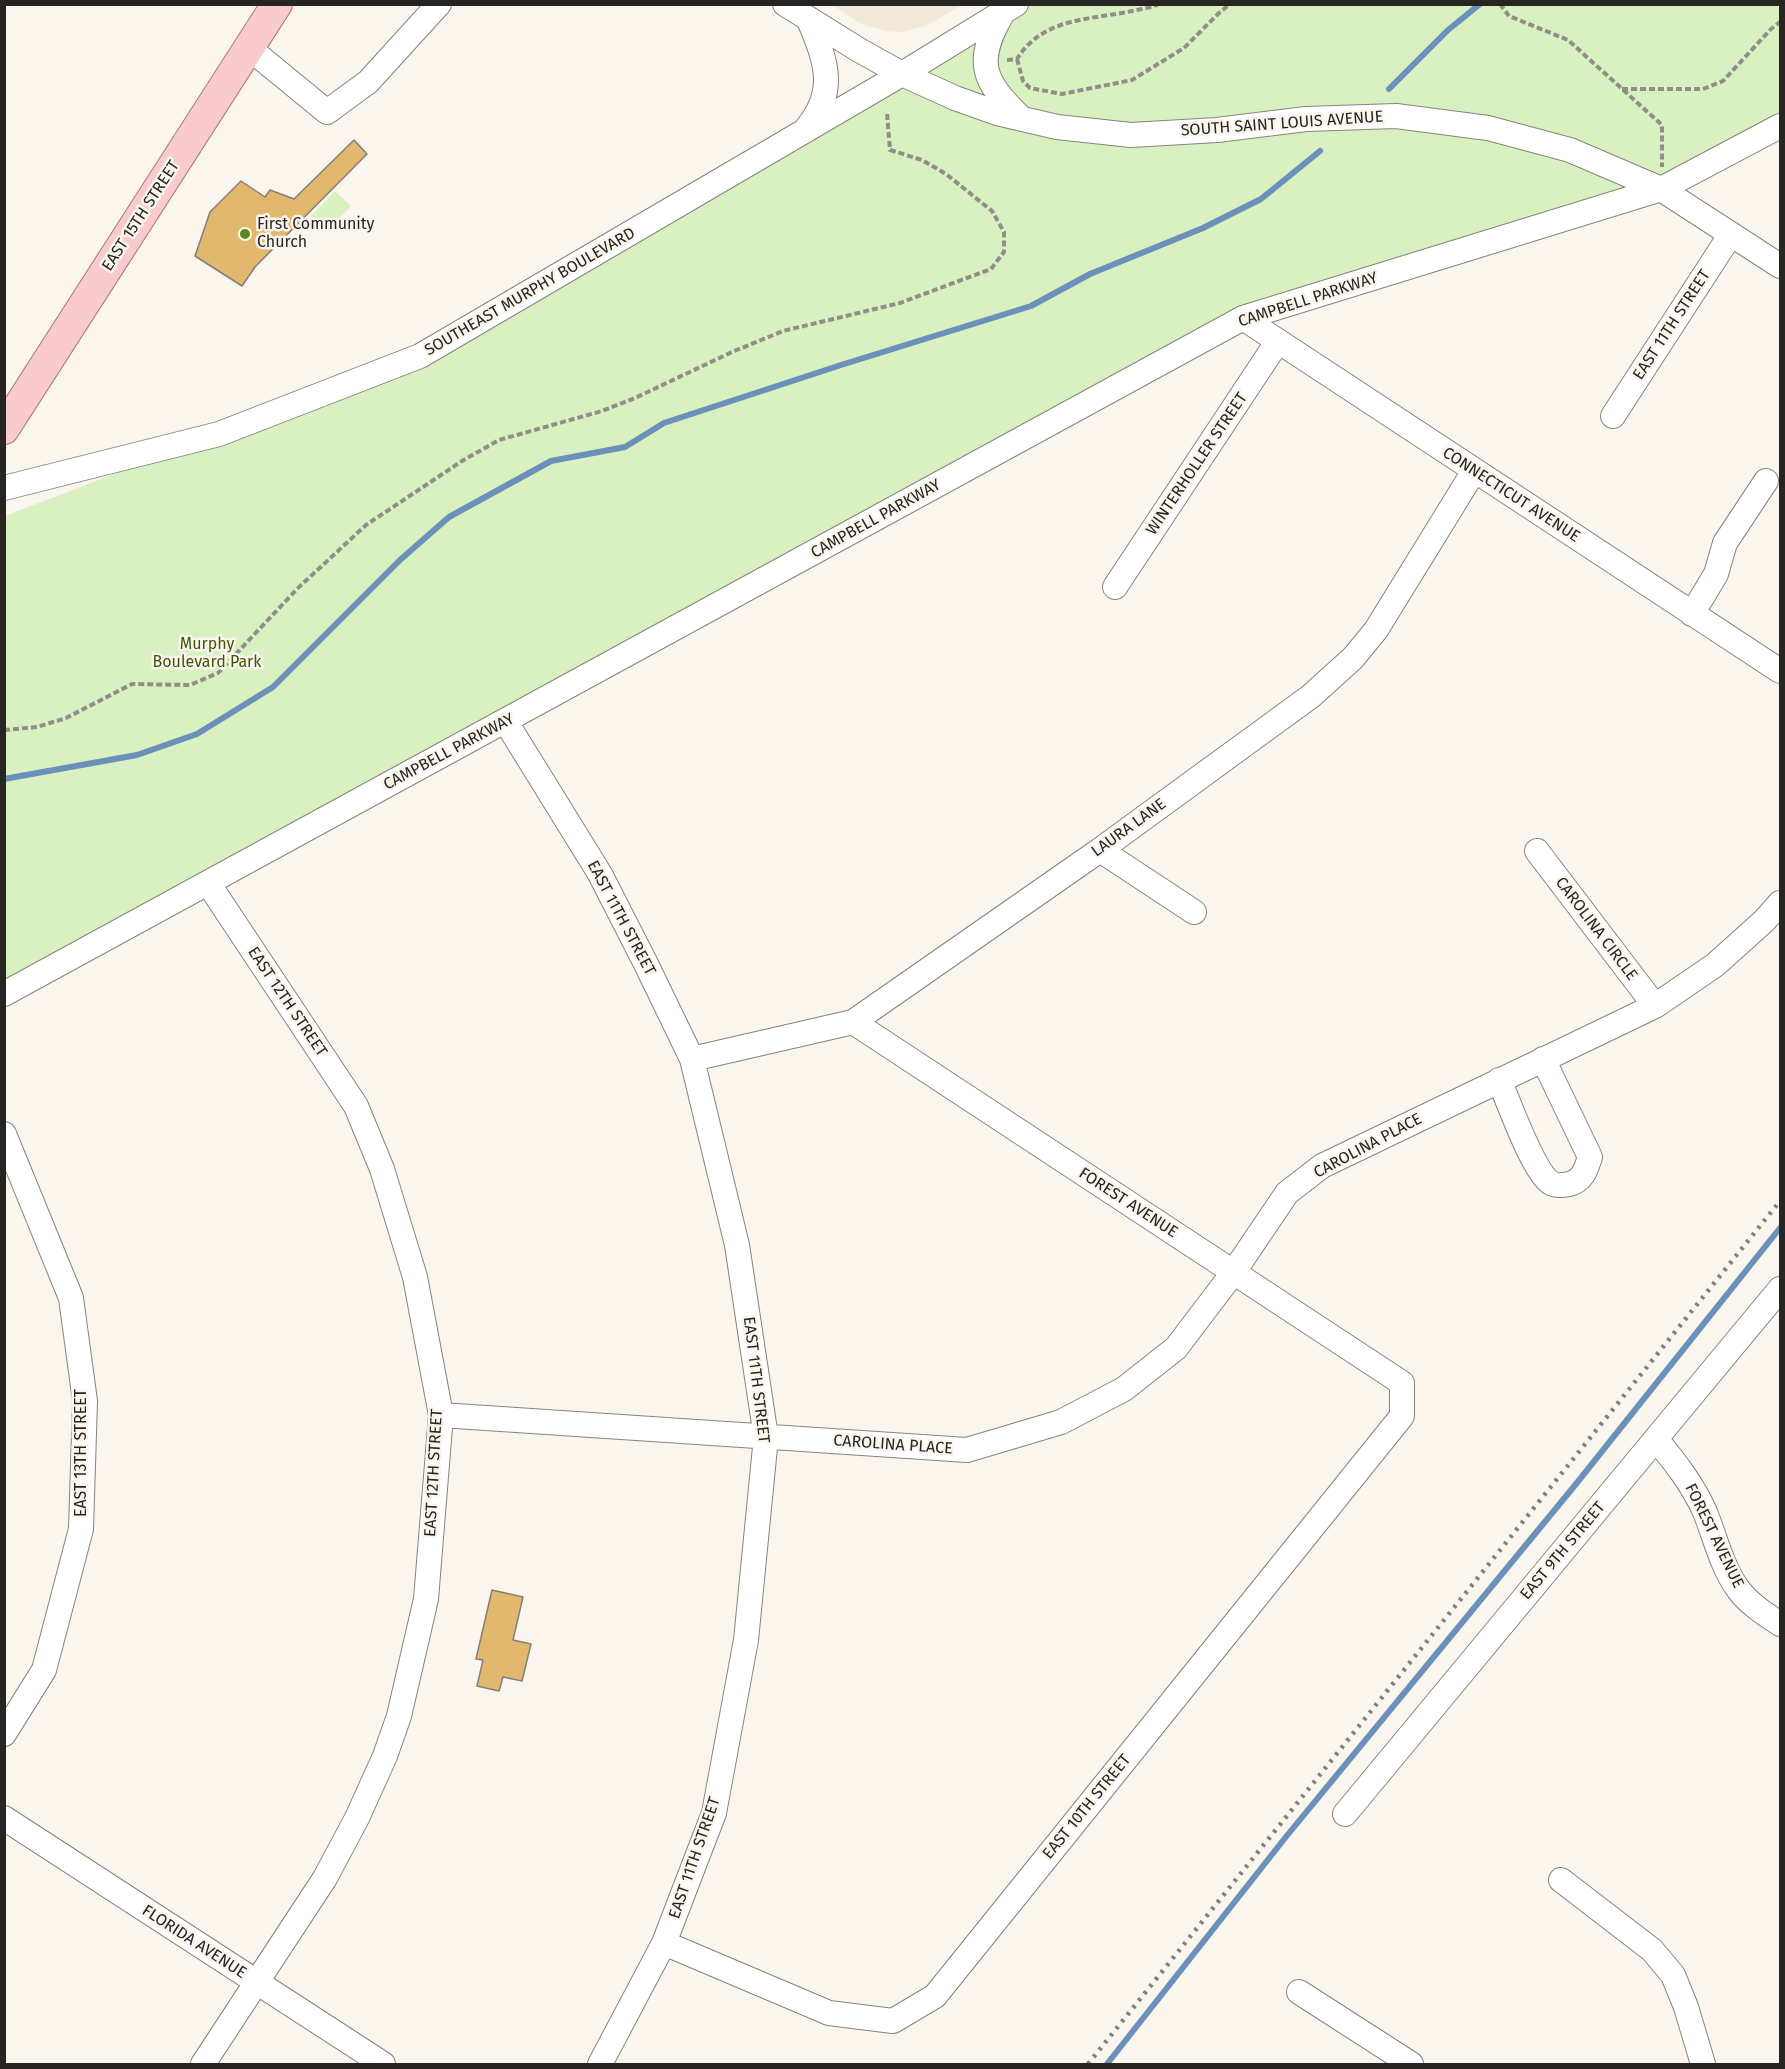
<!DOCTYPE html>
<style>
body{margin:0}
#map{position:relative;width:1785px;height:2069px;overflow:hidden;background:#faf5ed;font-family:"Fira Sans",sans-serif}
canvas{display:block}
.frame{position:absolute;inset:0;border:6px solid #272522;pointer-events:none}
</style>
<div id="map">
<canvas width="1785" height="2069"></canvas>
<div class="frame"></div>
</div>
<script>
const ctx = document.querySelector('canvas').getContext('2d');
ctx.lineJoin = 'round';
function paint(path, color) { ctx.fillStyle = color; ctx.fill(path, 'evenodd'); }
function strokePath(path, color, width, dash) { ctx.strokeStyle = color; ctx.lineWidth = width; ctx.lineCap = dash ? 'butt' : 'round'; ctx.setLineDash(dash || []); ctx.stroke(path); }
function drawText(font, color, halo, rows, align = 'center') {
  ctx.font = font + ' "Fira Sans",sans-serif'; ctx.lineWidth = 5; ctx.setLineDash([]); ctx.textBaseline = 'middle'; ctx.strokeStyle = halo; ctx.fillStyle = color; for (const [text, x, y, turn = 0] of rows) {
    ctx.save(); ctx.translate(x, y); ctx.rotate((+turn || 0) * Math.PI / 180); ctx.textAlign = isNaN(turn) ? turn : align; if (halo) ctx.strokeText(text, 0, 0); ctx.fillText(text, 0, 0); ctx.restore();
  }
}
const built = new Path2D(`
 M832,5V4L962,5L926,26L901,32L887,31L863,25Z`);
const green = new Path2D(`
 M1016,5H1780V126L1661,189L1243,318L5,994V516L420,356Z
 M335,191L351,206L325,232L310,217Z`);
const stream = new Path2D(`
 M1389,89L1448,30L1480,4
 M4,779L137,755L197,734L273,687L400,560L449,517L551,461L625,447L664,423L841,365L1031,306L1090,274L1203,228L1261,199L1320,151
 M1107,2064L1285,1838L1576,1484L1780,1228`);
const building = new Path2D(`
 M354,140L367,154L255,267L242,286L195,256L210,212L241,181L265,197L270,190L294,199Z
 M492,1590L523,1597L513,1640L531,1644L522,1681L503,1677L499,1691L477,1686L483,1660L476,1659Z`);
const path = new Path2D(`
 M1500,4L1509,16L1568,40L1662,125V167
 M1017,59L1023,81L1030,88L1062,94L1132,80L1184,48L1219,13L1230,4
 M1007,60L1017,59C1043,17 1090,20 1132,11C1141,9 1151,8 1159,4
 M1622,89H1703L1723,81L1771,29L1780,22
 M4,541H5
 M4,730L37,727L66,718L132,684L190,685L218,673L298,588L366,525L462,461L499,440L602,411L635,398L732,352L783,331L900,303L991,269L1004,252V232L992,211L946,174L922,160L890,150L887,113`);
const minor = new Path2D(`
 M785,4L859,50L902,74L955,98L997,113L1057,127L1131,135L1217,130L1306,119L1396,116L1488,128L1570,150L1661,189L1780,266
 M1002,14C974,63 983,81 1021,118
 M249,48L327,112L368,82L439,4
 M806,129C838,91 826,61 809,20
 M1243,318L1780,671
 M1613,416L1731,234
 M4,488L219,434L420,356L902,74L1016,4
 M1115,587L1278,341
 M1692,614L1716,574L1725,543L1766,481
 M506,722L600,874L646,964L692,1059L737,1245L766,1437L746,1640L714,1813L664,1943L600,2064
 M1100,850L1194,912
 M1537,851L1655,1006
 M4,994L1243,318L1661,189L1780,126
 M692,1059L853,1022L1100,850L1311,696L1353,658L1376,630L1474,471
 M1499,1080C1509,1102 1533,1172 1551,1183C1556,1186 1564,1185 1569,1184C1583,1181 1586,1169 1590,1157L1543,1059
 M4,1134L71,1298L85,1401L81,1529L44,1670L4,1734
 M441,1415L967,1450L1061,1422L1124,1389L1176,1348L1233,1273L1287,1193L1322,1166L1655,1006L1715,965L1764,921L1780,903
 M1656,1439C1675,1462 1693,1485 1705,1512C1715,1537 1722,1567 1738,1589C1749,1604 1765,1614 1780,1624
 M1345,1814L1780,1289
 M4,1818L383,2064
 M1561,1880L1652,1950L1673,1975L1686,2007L1703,2064
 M664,1943L829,2013L893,2021L935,1996L1402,1416V1383L853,1022
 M1299,1992L1411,2064
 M203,2064L325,1878L357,1818L385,1756L399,1716L426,1599L441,1415L415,1277L382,1169L356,1106L208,883`);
const major = new Path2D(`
 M4,429L277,4`);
const rail = new Path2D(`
 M1088,2064L1780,1201`);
const markers = [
 [245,234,6,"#5d891a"]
];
const streetNames = [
 ["SOUTH SAINT LOUIS AVENUE",1282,124,-4],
 ["EAST 15TH STREET",141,216,-57],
 ["SOUTHEAST MURPHY BOULEVARD",530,292,-30],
 ["CAMPBELL PARKWAY",1308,300,-18],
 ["EAST 11TH STREET",1672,325,-57],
 ["WINTERHOLLER STREET",1197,464,-56],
 ["CONNECTICUT AVENUE",1511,495,33],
 ["CAMPBELL PARKWAY",876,519,-29],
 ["CAMPBELL PARKWAY",449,752,-28],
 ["LAURA LANE",1129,828,-36],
 ["EAST 11TH STREET",621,918,62],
 ["CAROLINA CIRCLE",1596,929,53],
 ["EAST 12TH STREET",287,1002,56],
 ["CAROLINA PLACE",1368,1146,-28],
 ["FOREST AVENUE",1128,1203,33],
 ["EAST 11TH STREET",756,1380,83],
 ["CAROLINA PLACE",893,1445,4],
 ["EAST 13TH STREET",82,1453,-90],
 ["EAST 12TH STREET",434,1473,-87],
 ["FOREST AVENUE",1714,1536,64],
 ["EAST 9TH STREET",1563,1551,-50],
 ["EAST 10TH STREET",1087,1807,-51],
 ["EAST 11TH STREET",695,1858,-71],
 ["FLORIDA AVENUE",194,1942,33]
];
const poiNames = [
 ["First Community",257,225],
 ["Church",257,243]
];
const parkNames = [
 ["Murphy",207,645],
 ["Boulevard Park",207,663]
];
paint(built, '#f2e9da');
paint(green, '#d9f0c1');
strokePath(stream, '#6b91bb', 6);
paint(building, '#e1b86e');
strokePath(building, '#837f78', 1.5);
strokePath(minor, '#88847c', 26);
strokePath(major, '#ad7a7d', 32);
strokePath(path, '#918d88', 4, [6, 3]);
strokePath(minor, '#fff', 24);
strokePath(major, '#f9cbce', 30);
strokePath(rail, '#83807b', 4.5, [3, 6]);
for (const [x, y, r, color] of markers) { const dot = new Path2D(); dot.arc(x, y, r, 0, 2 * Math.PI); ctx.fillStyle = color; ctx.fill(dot); strokePath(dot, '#faf5ed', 2); }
drawText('16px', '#272522', '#faf5ed', streetNames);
drawText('16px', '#272522', '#faf5ed', poiNames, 'left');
drawText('16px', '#3a5706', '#faf5ed', parkNames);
</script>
